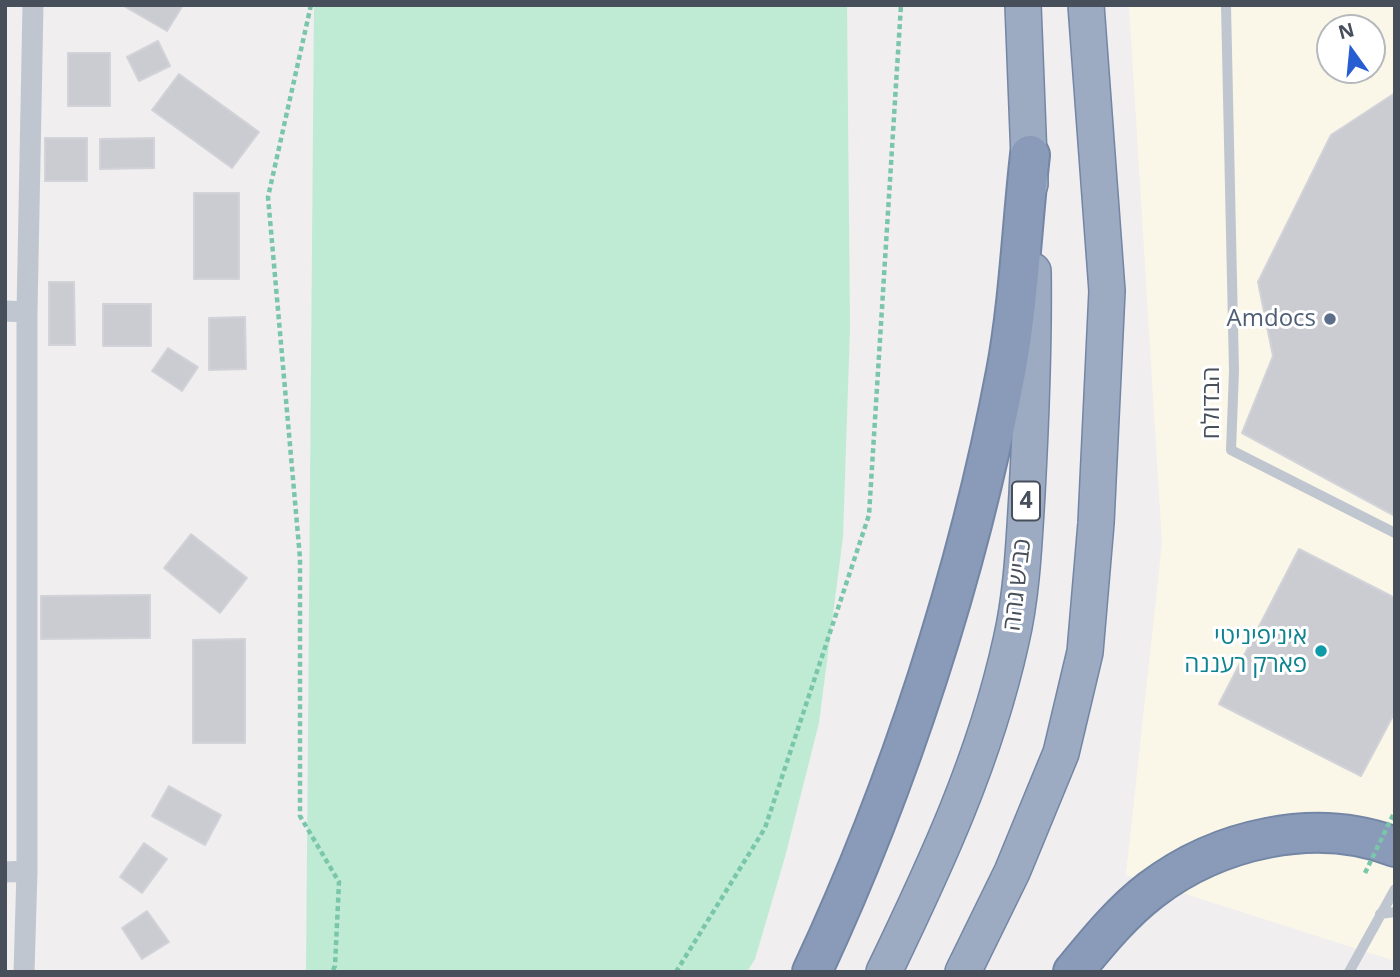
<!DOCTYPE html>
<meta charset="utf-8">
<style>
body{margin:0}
#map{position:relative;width:1400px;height:977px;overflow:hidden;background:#f0eeee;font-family:"Open Sans",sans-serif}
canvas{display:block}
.frame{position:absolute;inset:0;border:7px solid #474f5a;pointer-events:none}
.north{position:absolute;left:1316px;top:14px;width:70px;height:70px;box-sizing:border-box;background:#fff;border:2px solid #b5b9bd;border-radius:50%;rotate:345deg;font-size:19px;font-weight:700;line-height:28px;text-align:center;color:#474f5a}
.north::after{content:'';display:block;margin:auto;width:24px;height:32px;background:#275dd2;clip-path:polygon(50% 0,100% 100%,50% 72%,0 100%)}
</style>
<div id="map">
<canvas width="1400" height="977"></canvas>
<div class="frame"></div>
<div class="north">N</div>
</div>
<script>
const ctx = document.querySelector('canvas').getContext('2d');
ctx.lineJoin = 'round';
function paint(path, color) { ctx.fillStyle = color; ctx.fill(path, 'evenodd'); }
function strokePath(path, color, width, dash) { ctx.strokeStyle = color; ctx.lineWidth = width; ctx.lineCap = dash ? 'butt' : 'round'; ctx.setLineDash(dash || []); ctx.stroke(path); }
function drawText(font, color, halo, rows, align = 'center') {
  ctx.font = font + ' "Open Sans",Heebo,sans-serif'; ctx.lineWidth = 6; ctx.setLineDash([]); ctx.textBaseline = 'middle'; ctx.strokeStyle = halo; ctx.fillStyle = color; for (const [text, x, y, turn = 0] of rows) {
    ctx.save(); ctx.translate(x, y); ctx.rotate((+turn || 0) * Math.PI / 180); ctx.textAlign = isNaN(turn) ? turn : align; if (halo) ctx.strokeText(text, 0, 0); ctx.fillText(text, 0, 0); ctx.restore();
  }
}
const commercial = new Path2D(`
 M1129,5H1395V961L1126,875L1162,543ZM1330,28H1372V70H1330Z`);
const green = new Path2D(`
 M314,5H847L850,328L843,537L819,723L785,857L755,959L747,972H306Z`);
const building = new Path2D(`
 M122,5H183L167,31Z
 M158,41L170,66L139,81L127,57Z
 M68,53H110V106H68Z
 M179,74L259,132L232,168L152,110Z
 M1395,93V516L1242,433L1273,356L1258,282L1331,135Z
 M45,138H87V181H45Z
 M154,138V168L100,169V139Z
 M194,193H239V279H194Z
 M49,282H74L75,345H49Z
 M103,304H151V346H103Z
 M245,317L246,369L209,370V318Z
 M168,348L198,367L182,391L152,371Z
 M191,534L247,578L220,613L164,568Z
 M1299,549L1395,598V712L1361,776L1219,704Z
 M150,595V638L41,639V596Z
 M245,639V743H193V640Z
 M169,786L221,815L205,845L152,816Z
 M144,843L167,859L142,893L120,877Z
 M147,911L169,942L142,959L122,928Z`);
const path = new Path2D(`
 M311,5L268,197L300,558V816L339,882L335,966L332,972
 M676,972L765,828L869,515L901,5`);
const service = new Path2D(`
 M1226,5L1234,371L1231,450L1395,533
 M1380,914L1395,912
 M1349,972L1395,889`);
const minor = new Path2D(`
 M5,311L27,312
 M5,872L27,871
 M24,972L27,871V312L33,5`);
const trunk = new Path2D(`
 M1023,5L1030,184
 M884,972C936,864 985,759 1011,641C1022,594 1024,542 1027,494C1031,419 1034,346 1033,271
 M963,972L1012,872L1061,753L1085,652L1096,523L1107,291L1086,5`);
const motorway = new Path2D(`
 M812,972C899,786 968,573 1006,372C1019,303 1022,225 1030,155
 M1073,972C1097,943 1121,913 1151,890C1218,839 1315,816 1395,847`);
const pathBridge = new Path2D(`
 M1365,873L1395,811`);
const markers = [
 [1330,319,7,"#5c6f8a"],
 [1321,651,7,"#0f9aa8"]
];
const shields = [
 [1026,501,28]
];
const shieldNames = [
 ["4",1026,501]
];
const serviceNames = [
 ["Amdocs",1316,319]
];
const streetNames = [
 ["הבדולח",1212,403,-90],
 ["כביש גהה",1018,585,-83]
];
const cultureNames = [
 ["איניפיניטי",1307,637],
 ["פארק רעננה",1307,665]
];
paint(commercial, '#faf7e8');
paint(green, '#bfebd5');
paint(building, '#cbccd2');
strokePath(building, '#d2d3d9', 2);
strokePath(trunk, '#7486a5', 38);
strokePath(motorway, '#7486a5', 42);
strokePath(path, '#7ac6aa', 4.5, [5, 3.5]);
strokePath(service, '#bfc6cf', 10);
strokePath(minor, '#bfc6cf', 21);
strokePath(trunk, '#9caac2', 35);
strokePath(motorway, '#899bb9', 38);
strokePath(pathBridge, '#7ac6aa', 4.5, [5, 3.5]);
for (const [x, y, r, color] of markers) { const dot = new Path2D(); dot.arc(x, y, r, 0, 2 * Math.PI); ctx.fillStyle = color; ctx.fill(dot); strokePath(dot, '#fff', 2.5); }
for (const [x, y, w] of shields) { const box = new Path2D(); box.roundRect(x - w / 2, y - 19.5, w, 39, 5); ctx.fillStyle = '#fff'; ctx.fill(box); strokePath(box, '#474f5a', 2); }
drawText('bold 23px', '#474f5a', null, shieldNames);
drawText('24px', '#4e5e75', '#fff', serviceNames, 'right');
drawText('24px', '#474f5a', '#fff', streetNames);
drawText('24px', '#0d838f', '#fff', cultureNames, 'right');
</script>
